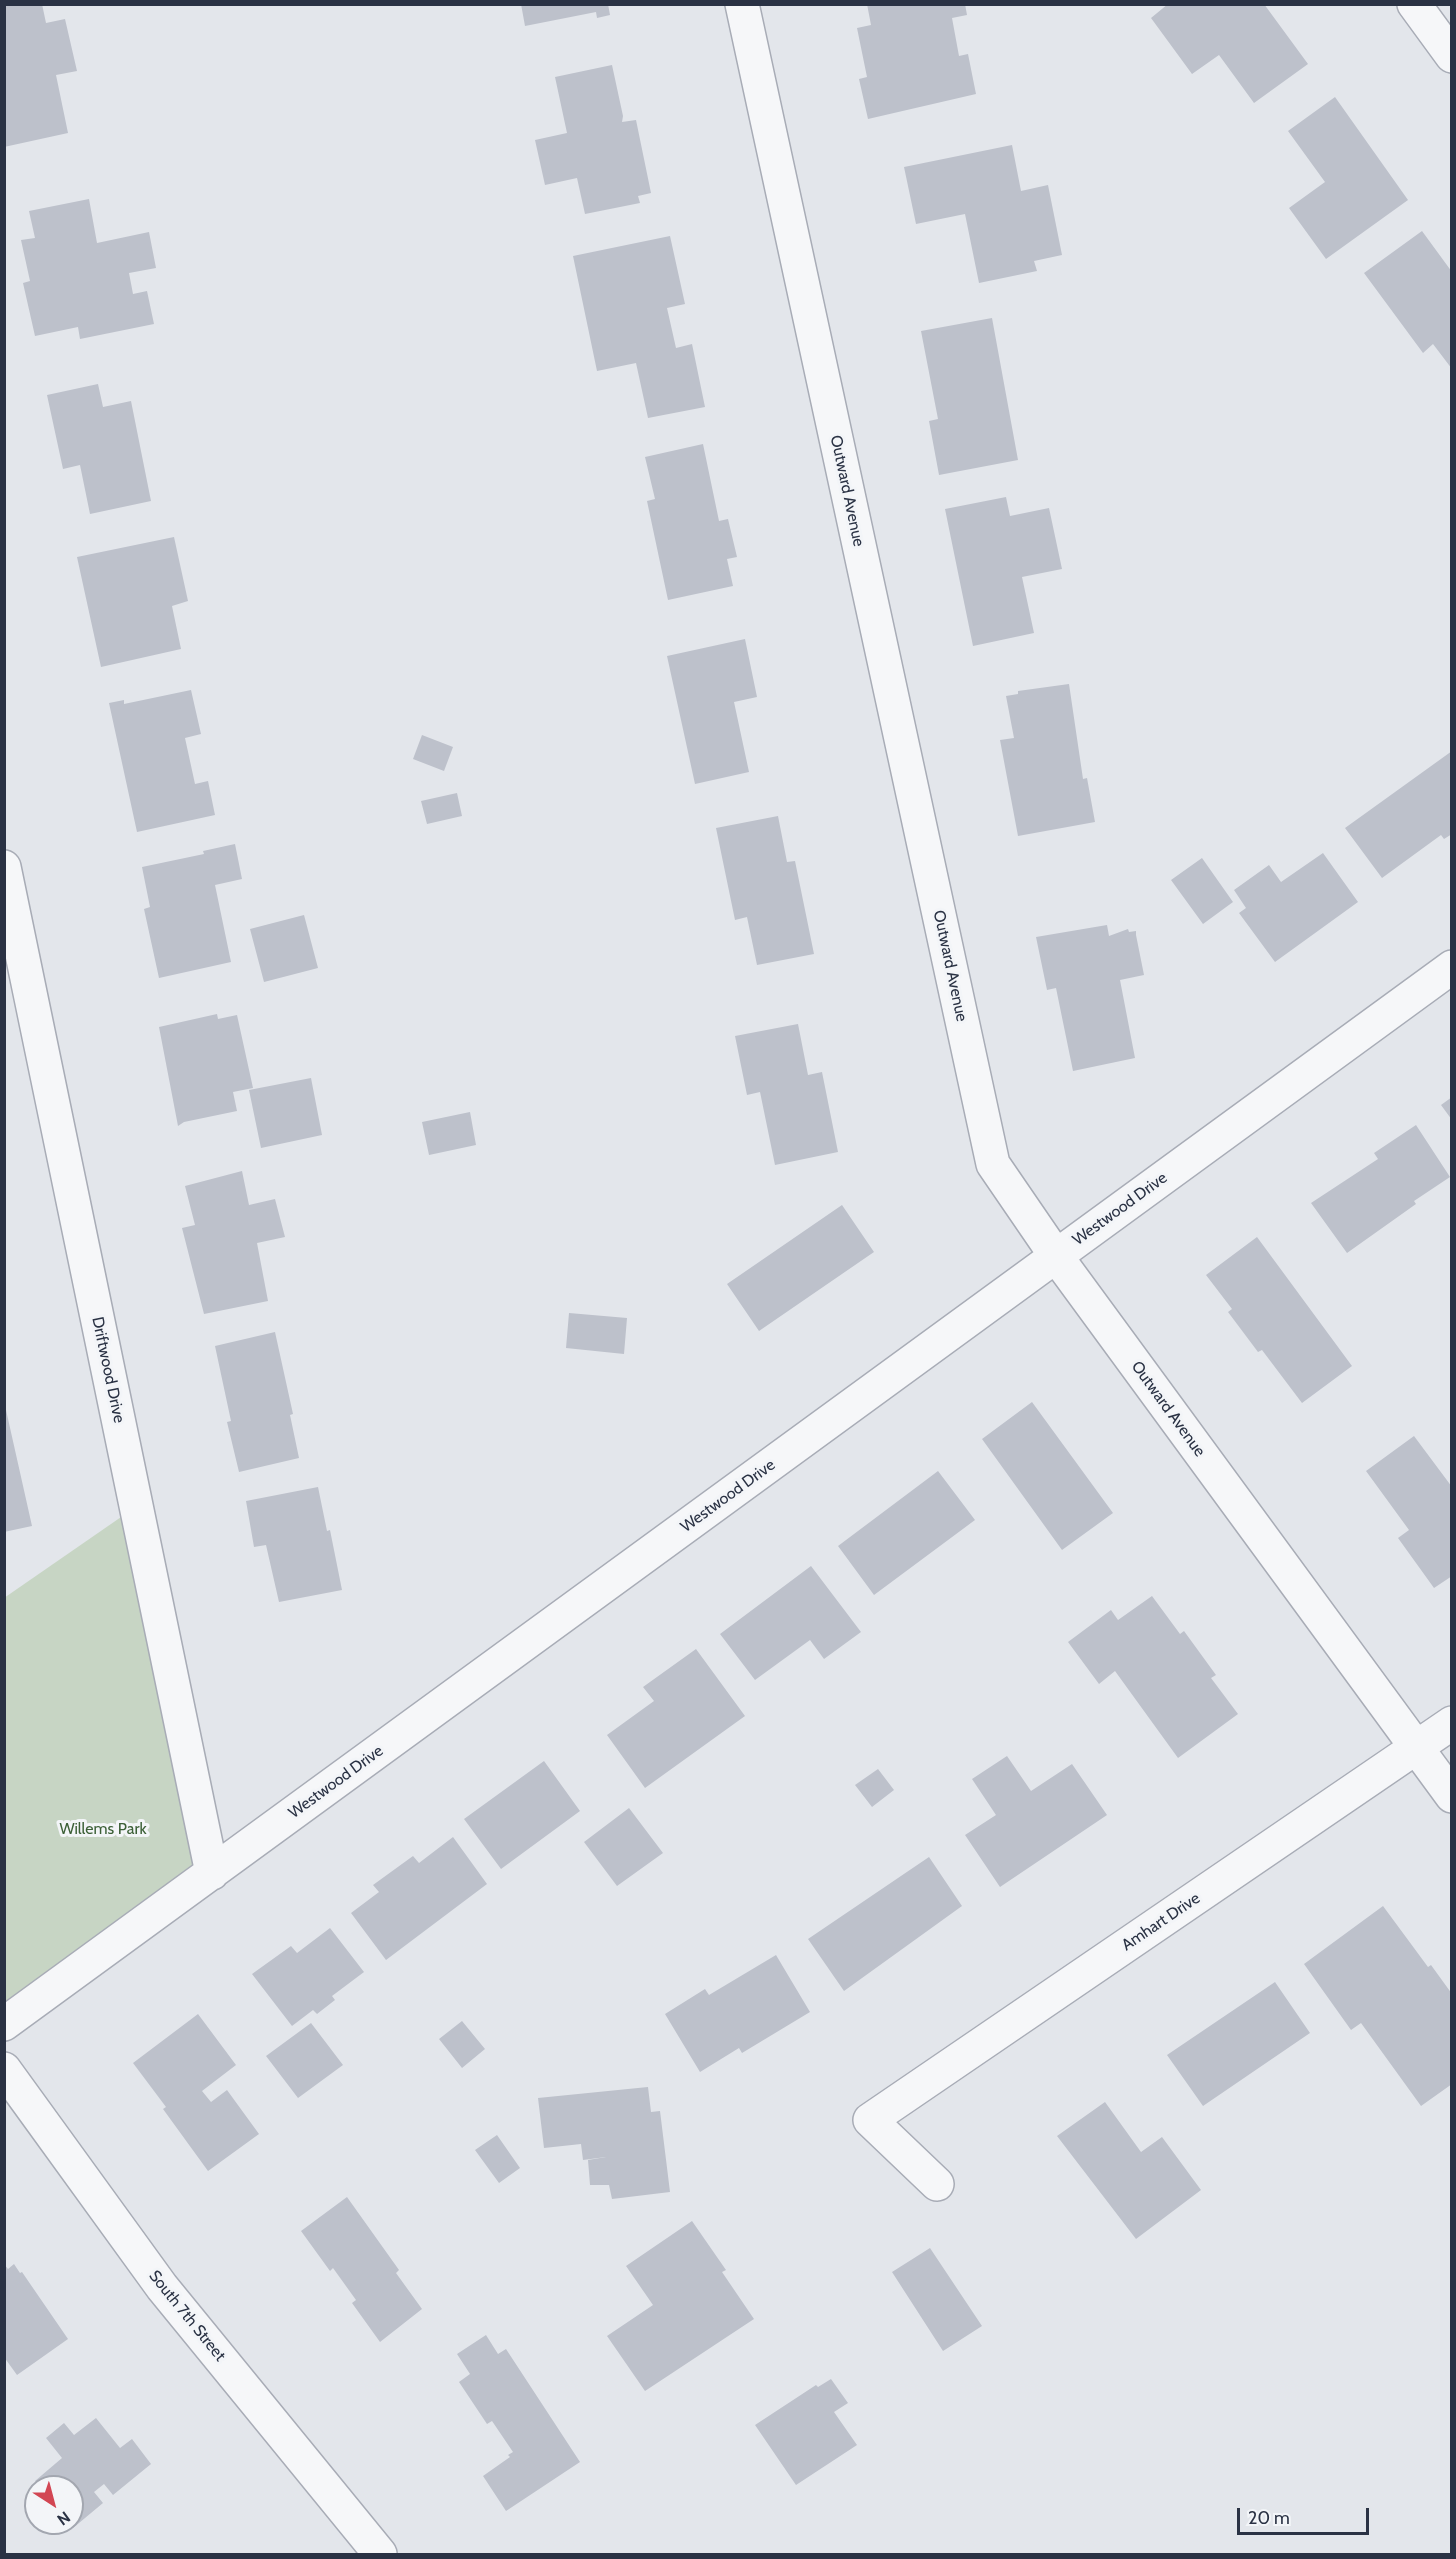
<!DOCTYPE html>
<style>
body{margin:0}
#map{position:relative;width:1456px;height:2559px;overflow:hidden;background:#e3e6eb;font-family:Cabin,sans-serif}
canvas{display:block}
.frame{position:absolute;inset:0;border:6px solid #2a3244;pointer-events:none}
.north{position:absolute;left:24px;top:2475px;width:60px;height:60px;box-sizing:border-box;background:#f3f5f8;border:2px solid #a3a7b0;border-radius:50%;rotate:144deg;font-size:16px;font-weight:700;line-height:24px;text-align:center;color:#2a3244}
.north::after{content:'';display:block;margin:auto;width:21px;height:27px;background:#d24653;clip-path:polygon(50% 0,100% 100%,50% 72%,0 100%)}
.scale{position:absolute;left:1237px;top:2508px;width:132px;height:27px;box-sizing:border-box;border:3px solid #2a3244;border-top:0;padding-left:8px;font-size:18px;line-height:21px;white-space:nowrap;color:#2a3244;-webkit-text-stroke:4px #f3f5f8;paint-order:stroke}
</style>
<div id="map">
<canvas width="1456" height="2559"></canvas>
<div class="frame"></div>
<div class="north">N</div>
<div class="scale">20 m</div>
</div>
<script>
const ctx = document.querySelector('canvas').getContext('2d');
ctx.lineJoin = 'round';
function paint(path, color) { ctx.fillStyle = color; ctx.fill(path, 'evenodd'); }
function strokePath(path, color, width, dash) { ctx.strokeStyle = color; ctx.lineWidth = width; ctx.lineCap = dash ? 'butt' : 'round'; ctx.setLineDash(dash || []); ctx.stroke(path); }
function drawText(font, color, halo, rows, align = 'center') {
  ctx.font = font + ' Cabin,sans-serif'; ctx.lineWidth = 6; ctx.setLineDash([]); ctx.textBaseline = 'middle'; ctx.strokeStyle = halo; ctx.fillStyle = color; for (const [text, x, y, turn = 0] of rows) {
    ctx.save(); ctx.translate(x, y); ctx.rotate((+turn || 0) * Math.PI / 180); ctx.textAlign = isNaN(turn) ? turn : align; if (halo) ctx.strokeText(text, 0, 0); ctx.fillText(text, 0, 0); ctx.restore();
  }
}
const green = new Path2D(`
 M137,1506L212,1873L4,2024V1598Z`);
const building = new Path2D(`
 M4,4H42L46,23L65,19L77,71L56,75L68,133L4,147Z
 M521,4H608L610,15L597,18L596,12L525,26Z
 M867,4H965L967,15L952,18L959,56L968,54L976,94L868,119L859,79L867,77L857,28L871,25Z
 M1168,4H1264L1308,64L1254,103L1219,55L1192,74L1151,18Z
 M612,65L623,116L622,122L636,120L651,193L638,196L640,203L585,214L577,178L545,185L535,140L567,133L555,77Z
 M1335,97L1408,200L1326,259L1289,208L1325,182L1288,131Z
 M1012,145L1021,191L1048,185L1062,255L1034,261L1037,271L979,283L965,214L916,224L904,167Z
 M89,199L97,243L149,232L156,268L129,273L133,294L147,291L154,324L80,339L78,327L35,336L23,283L30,281L21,240L35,238L29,211Z
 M1422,231L1452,272V369L1433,344L1423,353L1364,273Z
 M670,236L685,304L667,308L676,348L692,344L705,407L648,418L636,363L597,371L573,256Z
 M992,318L1018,460L939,475L929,421L938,419L921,331Z
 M98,384L103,407L131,401L151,501L90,514L80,465L63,469L47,395Z
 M703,444L719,521L728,519L737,557L727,559L733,586L668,600L647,501L655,499L645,457Z
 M1006,497L1010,516L1049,508L1062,569L1022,577L1034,633L973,646L945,509Z
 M174,537L188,601L172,606L181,649L101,667L77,557Z
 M745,639L757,697L734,702L749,772L695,784L667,656Z
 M1069,684L1083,779L1087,778L1095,822L1018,836L1000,740L1014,738L1006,696L1018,694V691Z
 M191,690L201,734L185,738L195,784L208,781L215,815L137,832L109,703L124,700V704Z
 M422,735L453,747L444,771L413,759Z
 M1452,751V834L1444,839L1441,835L1382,878L1345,828Z
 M457,793L462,816L427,824L421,801Z
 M778,816L787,862L795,861L814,954L757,965L747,917L735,920L716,828Z
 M235,844L242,879L215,885L231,962L159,978L144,909L150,907L142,867L204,854L203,851Z
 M1323,853L1358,902L1275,962L1239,913L1246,908L1234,890L1269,865L1281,882Z
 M1202,858L1233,902L1203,924L1171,880Z
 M304,915L318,968L264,982L250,929Z
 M1107,925L1109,936L1128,929L1129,932L1136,931V935L1144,975L1120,980L1135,1058L1073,1071L1056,988L1047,990L1036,937Z
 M217,1014L218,1019L237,1015L253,1088L233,1092L237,1111L184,1122L178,1126L159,1027Z
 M798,1024L808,1075L822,1072L838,1152L775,1165L760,1092L747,1095L735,1036Z
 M311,1078L322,1135L261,1148L249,1090Z
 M1452,1097V1120L1441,1105Z
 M470,1112L476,1145L429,1155L422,1122Z
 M1416,1125L1450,1177L1414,1201L1416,1204L1347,1253L1311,1203L1378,1159L1374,1153Z
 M242,1171L249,1205L275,1199L285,1237L257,1243L268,1301L204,1314L182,1228L195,1225L185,1186Z
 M842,1205L874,1252L759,1331L727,1284Z
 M1257,1237L1352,1366L1302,1403L1262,1350L1258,1352L1228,1312L1232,1309L1206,1275Z
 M569,1313L627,1318L624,1354L566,1348Z
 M275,1332L293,1414L290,1415L299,1458L239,1472L227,1422L231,1421L215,1346Z
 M4,1401L32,1526L4,1532Z
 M1032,1402L1113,1513L1062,1550L982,1439Z
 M1414,1436L1452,1487V1576L1434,1588L1398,1538L1409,1530L1366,1471Z
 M938,1471L975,1520L874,1595L838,1546Z
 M318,1487L327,1531L330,1530L342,1590L279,1602L266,1545L254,1547L246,1501Z
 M811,1566L861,1632L824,1659L810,1640L755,1680L720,1634Z
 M1152,1596L1180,1634L1184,1631L1216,1675L1211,1678L1238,1714L1178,1758L1115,1671L1099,1684L1068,1642L1111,1610L1118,1620Z
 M696,1649L745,1716L645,1788L607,1735L654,1701L643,1687Z
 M1007,1756L1031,1791L1072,1764L1107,1815L1000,1887L965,1835L996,1815L972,1779Z
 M544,1761L580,1811L501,1869L464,1819Z
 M878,1769L894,1790L872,1807L855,1785Z
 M629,1808L663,1853L617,1886L584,1842Z
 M453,1837L487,1884L386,1960L351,1913L379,1892L373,1885L413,1856L419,1863Z
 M929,1857L962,1906L844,1991L808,1939Z
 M1383,1906L1428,1967L1431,1965L1452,1994V2084L1421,2106L1361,2023L1351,2030L1304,1964Z
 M330,1928L364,1972L332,1996L335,2000L317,2014L313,2010L292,2026L252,1974L291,1946L297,1953Z
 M776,1955L810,2012L742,2053L739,2048L700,2072L665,2014L705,1989L709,1995Z
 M1275,1982L1310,2033L1203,2106L1167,2055Z
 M198,2014L236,2065L202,2091L211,2102L227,2090L259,2134L208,2171L163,2109L166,2107L133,2063Z
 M462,2021L485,2049L462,2068L439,2039Z
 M311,2023L343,2065L298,2098L266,2056Z
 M648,2087L651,2112L660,2111L670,2192L612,2199L609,2185H590L588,2160L606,2157L583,2160L581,2144L544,2148L538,2098Z
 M1105,2102L1141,2152L1162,2137L1201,2190L1136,2239L1057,2136Z
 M497,2135L520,2168L499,2183L475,2150Z
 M347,2197L399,2270L396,2273L422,2309L380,2342L352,2303L356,2300L333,2268L330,2271L301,2231Z
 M692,2221L726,2270L722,2272L754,2319L645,2391L607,2336L653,2305L626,2266Z
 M930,2248L982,2326L943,2351L892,2272Z
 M4,2264L8,2269L14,2264L20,2273L22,2272L68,2339L17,2375L4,2357Z
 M486,2335L498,2354L506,2349L580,2462L506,2511L483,2476L510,2457L508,2455L513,2452L492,2421L487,2424L459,2382L470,2374L457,2354Z
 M831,2379L848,2403L834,2412L857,2445L796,2485L755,2425L816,2385L818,2387Z
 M96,2418L120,2448L132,2439L151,2464L113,2495L104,2484L94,2492L103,2503L73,2528L69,2523H72V2487H40L35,2481L62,2458L46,2438L64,2423L74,2435Z`);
const minor = new Path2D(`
 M742,4L993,1164L1056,1256L1452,1796
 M1414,4L1452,56
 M4,867L212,1873
 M4,2024L1452,967
 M4,2069L162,2287L380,2554
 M937,2184L870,2120L1452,1723`);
const streetNames = [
 ["Outward Avenue",847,491,78],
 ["Outward Avenue",950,966,78],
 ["Westwood Drive",1120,1209,-36],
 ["Driftwood Drive",108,1370,78],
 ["Outward Avenue",1168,1409,54],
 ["Westwood Drive",728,1496,-36],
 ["Westwood Drive",336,1782,-36],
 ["Amhart Drive",1161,1922,-34],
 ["South 7th Street",187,2316,51]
];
const parkNames = [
 ["Willems Park",103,1829]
];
paint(green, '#c7d5c4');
paint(building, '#bdc1cb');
strokePath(minor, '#a8acb6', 36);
strokePath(minor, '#f6f7f9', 33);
drawText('16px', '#2a3244', '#f3f5f8', streetNames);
drawText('16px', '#3c6037', '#f3f5f8', parkNames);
</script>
